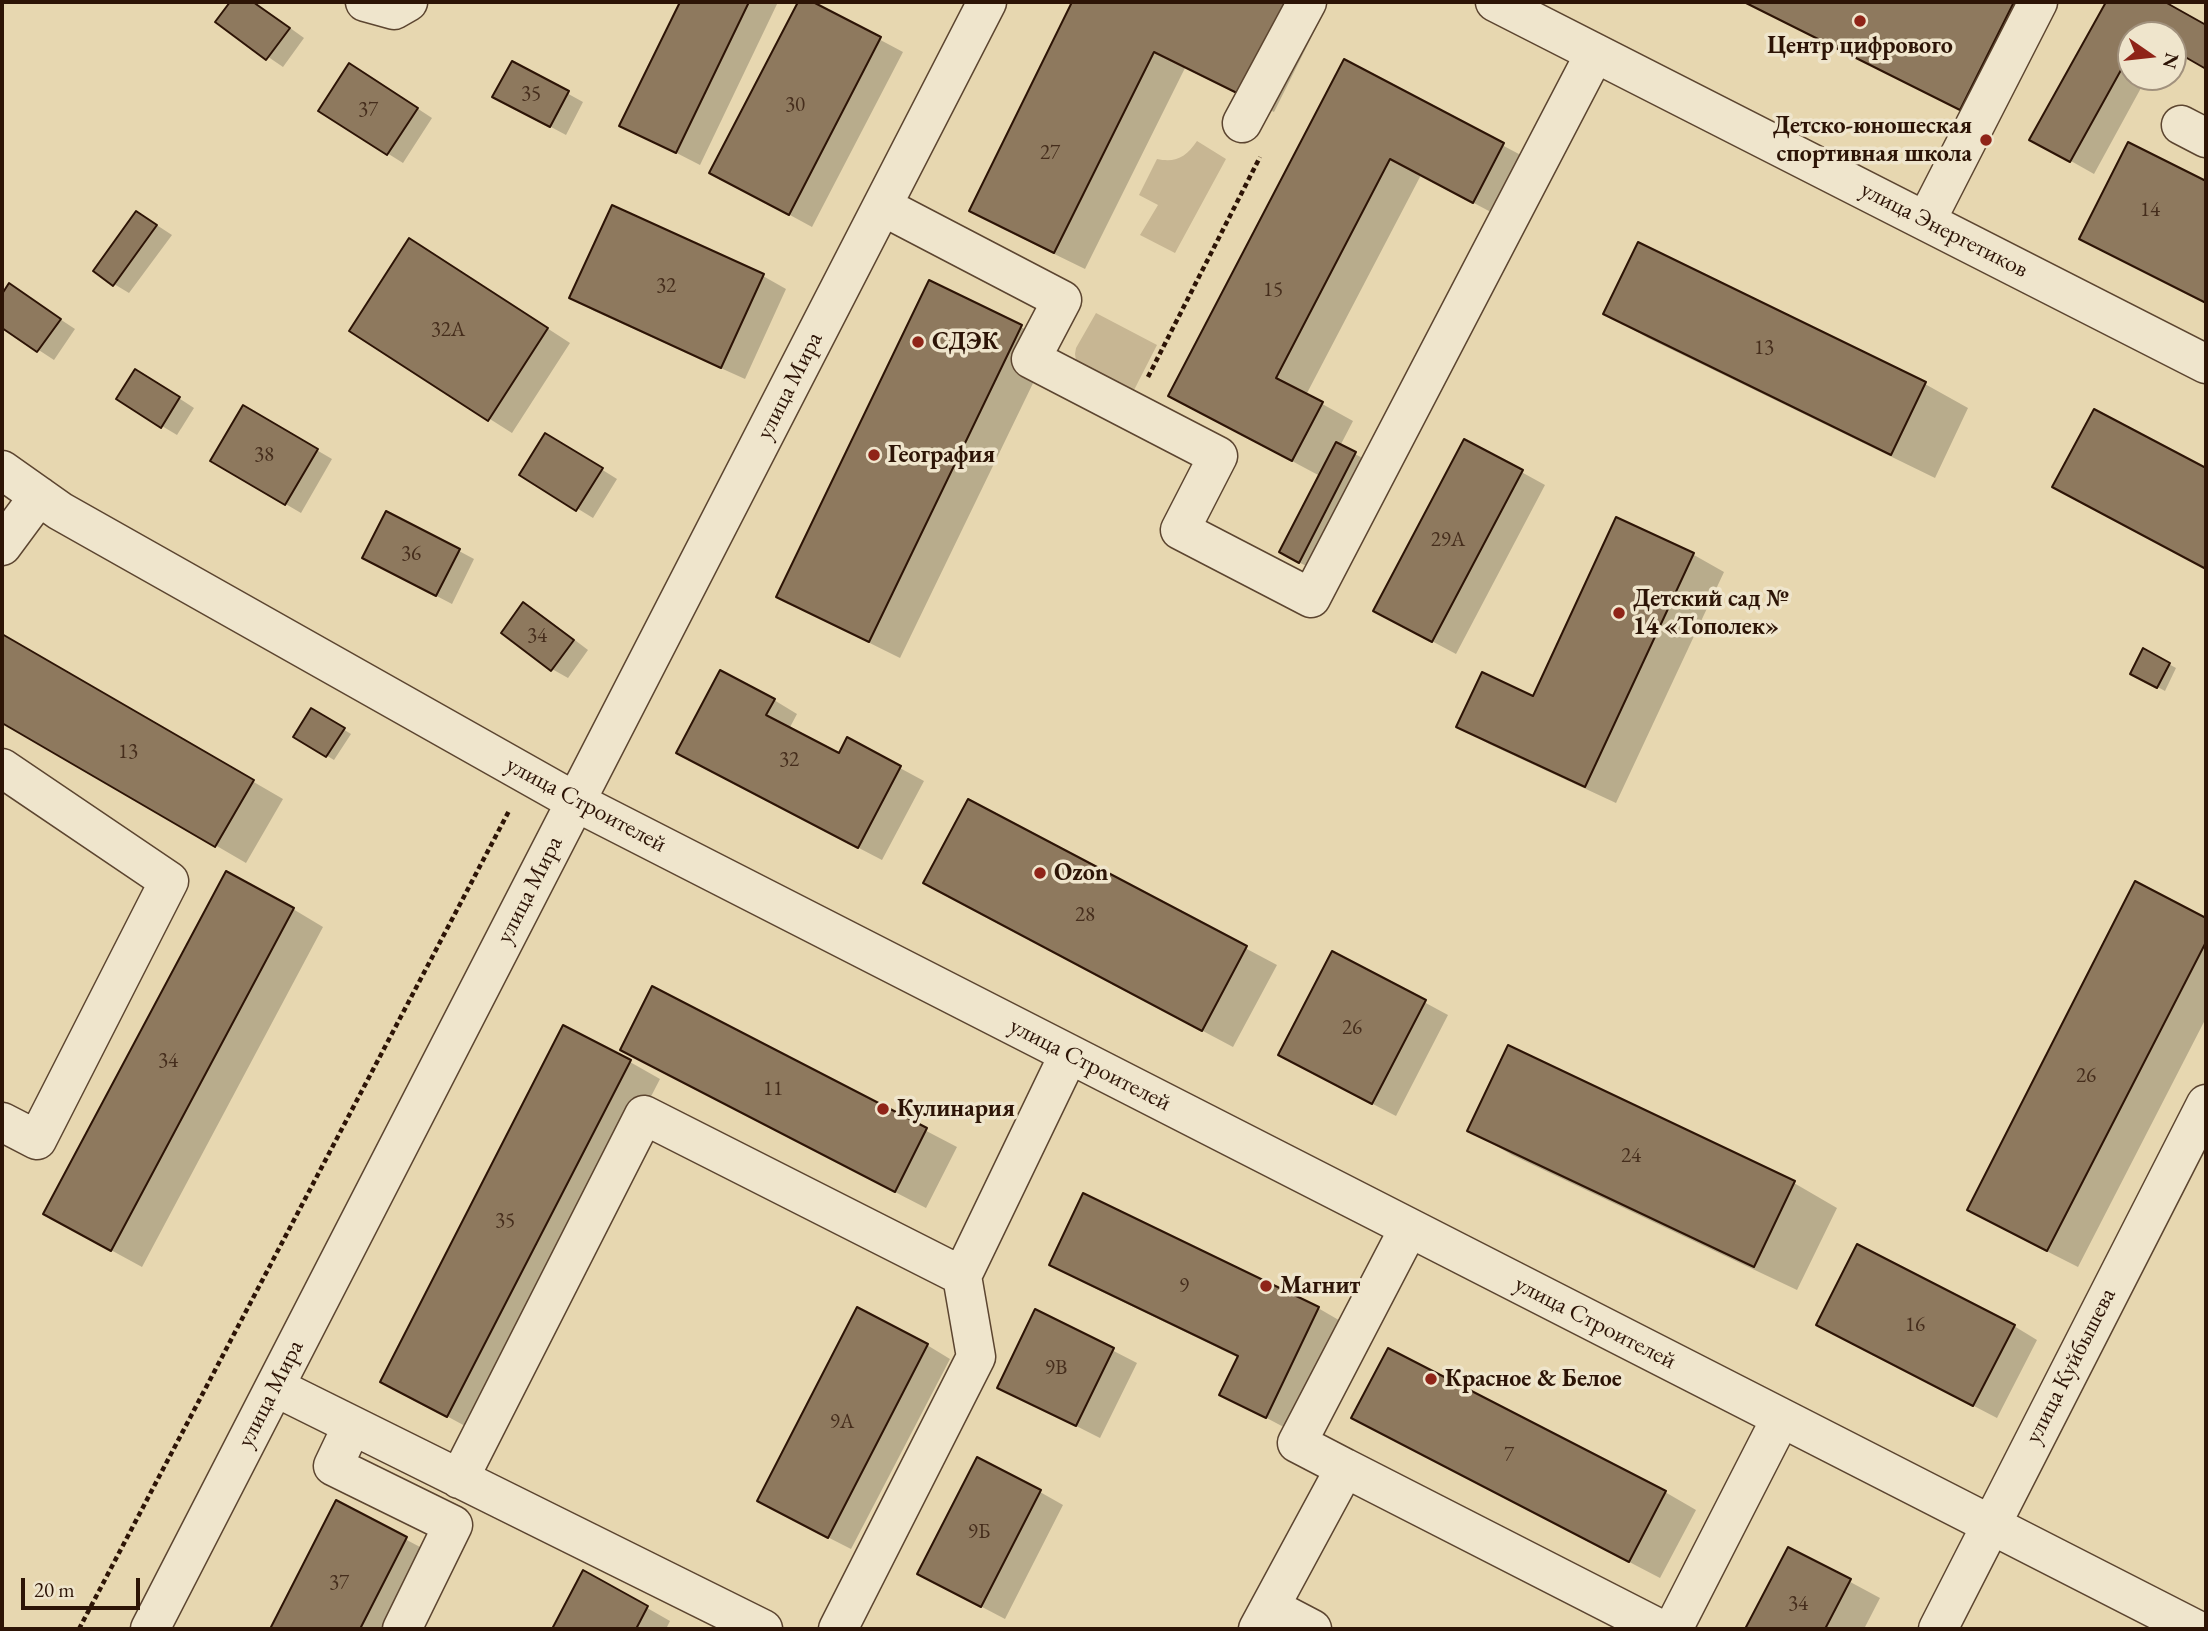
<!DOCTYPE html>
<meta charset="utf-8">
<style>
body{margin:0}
#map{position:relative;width:2208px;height:1631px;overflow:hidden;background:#e7d7b0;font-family:"EB Garamond",serif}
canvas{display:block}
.frame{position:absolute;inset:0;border:4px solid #2d1406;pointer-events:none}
.north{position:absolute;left:2117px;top:21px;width:70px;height:70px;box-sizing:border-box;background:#efe5cc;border:2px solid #a1917d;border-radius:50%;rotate:104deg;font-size:19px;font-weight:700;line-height:28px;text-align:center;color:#2d1406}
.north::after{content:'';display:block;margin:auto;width:24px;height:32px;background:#8f2418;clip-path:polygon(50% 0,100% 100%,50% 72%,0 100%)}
.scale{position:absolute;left:21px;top:1578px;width:119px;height:32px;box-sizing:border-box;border:4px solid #2d1406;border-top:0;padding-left:9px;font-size:21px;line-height:24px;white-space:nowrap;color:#2d1406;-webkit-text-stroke:5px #efe5cc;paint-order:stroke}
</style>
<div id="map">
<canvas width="2208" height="1631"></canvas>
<div class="frame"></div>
<div class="north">N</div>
<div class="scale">20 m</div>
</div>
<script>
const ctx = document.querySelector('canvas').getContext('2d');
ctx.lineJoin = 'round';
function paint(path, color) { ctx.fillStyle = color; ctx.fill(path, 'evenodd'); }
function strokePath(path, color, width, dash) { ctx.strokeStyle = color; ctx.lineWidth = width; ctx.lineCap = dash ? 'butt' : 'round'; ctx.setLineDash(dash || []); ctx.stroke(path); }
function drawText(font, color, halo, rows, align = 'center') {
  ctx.font = font + ' "EB Garamond",serif'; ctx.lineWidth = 7; ctx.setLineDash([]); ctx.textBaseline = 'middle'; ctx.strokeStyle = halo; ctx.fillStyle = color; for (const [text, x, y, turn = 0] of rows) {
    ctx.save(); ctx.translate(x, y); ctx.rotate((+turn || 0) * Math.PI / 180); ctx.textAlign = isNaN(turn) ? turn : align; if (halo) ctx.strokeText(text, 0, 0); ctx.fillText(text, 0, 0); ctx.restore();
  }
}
const green = new Path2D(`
 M1197,141L1226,159L1175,253L1140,235L1158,205L1139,195L1157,159C1176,163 1186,157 1197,141Z
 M1096,313L1157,345L1132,394L1076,361L1075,354L1076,348Z`);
const shadow = new Path2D(`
 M232,2H254L304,38L283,67L217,22Z
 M682,2H778L700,165L622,125Z
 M800,2H809L903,52L812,227L711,172Z
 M1074,2H1293L1321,18L1274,112L1185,68L1085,269L1001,228L971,210Z
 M1747,2H2044L1984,122Z
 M2108,2H2161L2206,27V67L2173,49V35H2131V77H2147L2094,174L2032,139Z
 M1345,62L1534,162L1504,219L1421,175L1306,395L1353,421L1340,446L1370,462L1315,570L1296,561L1320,476L1170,396Z
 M512,63L583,102L566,135L510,105Z
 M365,74L432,118L403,163L320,111Z
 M2129,144L2206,183V303L2082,238Z
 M152,222L172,235L129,293L114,284Z
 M1638,244L1925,384L1968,408L1935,478L1648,338L1605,314Z
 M433,254L570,343L512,433L351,331Z
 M763,276L786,289L745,379L594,311L571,297Z
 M930,282L1021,327L1052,344L900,658L809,613L778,596Z
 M10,286L75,329L54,360L2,326V298Z
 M151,380L194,408L177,435L162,426Z
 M243,407L332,459L301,513L212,461Z
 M2095,411L2206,470V569L2084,504Z
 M1465,441L1545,485L1456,654L1398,623Z
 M561,444L617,479L593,518L521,474Z
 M1617,520L1694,555L1724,572L1616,803L1489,744L1459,726L1534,698Z
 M459,551L474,559L452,604L379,566Z
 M524,604L539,613L588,650L568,678L552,669L503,632Z
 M2,636L283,799L246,863L2,721Z
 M2143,650L2176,668L2165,691L2132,673Z
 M774,700L797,714L789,729L840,755L848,740L924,781L882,860L701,766Z
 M312,710L351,734L334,760L296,737Z
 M969,801L1277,965L1233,1047L925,883Z
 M2136,884L2206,920V1018L2078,1267L1999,1227Z
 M293,909L323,927L142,1267L76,1231Z
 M1333,953L1448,1015L1396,1116L1303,1068Z
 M653,988L957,1147L926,1208L652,1067Z
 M630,1062L660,1079L478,1433L382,1381Z
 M1469,1130L1794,1183L1837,1208L1797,1290L1512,1155Z
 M1084,1196L1318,1308L1349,1326L1297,1434L1221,1394L1239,1358L1082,1282L1051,1264Z
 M1036,1311L1137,1363L1100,1438L999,1387Z
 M1818,1325L2014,1326L2037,1340L1997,1418Z
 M927,1345L950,1359L851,1549L782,1514Z
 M1353,1418L1665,1492L1696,1510L1660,1578Z
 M1040,1492L1063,1505L1005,1619L942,1586Z
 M337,1503L437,1556L399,1629H272Z
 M1789,1549L1880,1598L1864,1629H1747Z
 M584,1572L670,1621L666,1629H554Z`);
const building = new Path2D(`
 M230,2H253L290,28L266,60L215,22Z
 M680,2H749L676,153L619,126Z
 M798,2H813L881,37L789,215L709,173Z
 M1072,2H1290L1243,96L1154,52L1054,253L969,211Z
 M1744,2H2014L1960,110Z
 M2106,2H2165L2206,25V69L2173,50V35H2146L2141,33L2140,35H2131V52L2070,162L2029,140Z
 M1344,59L1504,143L1473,203L1390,159L1276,378L1323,402L1292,461L1168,396Z
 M512,61L569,91L550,127L492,97Z
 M349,63L418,108L387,155L318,111Z
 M2128,142L2206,181V303L2079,239Z
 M612,205L764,274L721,368L569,298Z
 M136,211L157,225L113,286L93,271Z
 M409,238L548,328L488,421L349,331Z
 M1638,242L1926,382L1891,455L1603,314Z
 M929,280L1022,325L869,642L776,597Z
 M9,283L61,319L37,352L2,328V294Z
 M135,369L180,397L161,428L116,399Z
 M243,405L318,449L285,505L210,461Z
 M2094,409L2206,468V569L2052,487Z
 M545,433L603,468L576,511L519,475Z
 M1464,439L1523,470L1432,642L1373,611Z
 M1336,442L1356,452L1299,563L1279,552Z
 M386,511L460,549L436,596L362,558Z
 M1616,517L1694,553L1585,787L1456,727L1482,672L1533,696Z
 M523,602L574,640L551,671L501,633Z
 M2,634L254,780L215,847L2,723Z
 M2143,648L2170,663L2157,688L2130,674Z
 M720,670L775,699L766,715L839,753L847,737L901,766L858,848L676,753Z
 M311,708L345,728L326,757L293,737Z
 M968,799L1247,946L1202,1031L923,883Z
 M226,871L294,908L111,1251L43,1214Z
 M2135,881L2206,918V942L2047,1251L1967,1210Z
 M1332,951L1426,1000L1372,1104L1278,1055Z
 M652,986L927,1128L895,1192L620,1050Z
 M563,1025L631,1060L447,1417L380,1382Z
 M1508,1045L1795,1181L1754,1267L1467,1131Z
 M1083,1193L1319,1307L1266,1418L1219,1395L1238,1356L1049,1265Z
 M1857,1244L2015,1325L1973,1406L1816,1325Z
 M857,1307L928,1344L828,1538L757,1501Z
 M1035,1309L1114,1348L1076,1426L997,1388Z
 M1388,1348L1666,1491L1629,1562L1351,1418Z
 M977,1457L1041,1490L981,1607L917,1574Z
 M336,1500L407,1537L360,1629H270Z
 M1788,1547L1851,1579L1825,1629H1745Z
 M583,1570L648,1606L636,1629H552Z`);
const path = new Path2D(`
 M1148,377L1260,157
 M79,1629L510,809`);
const minor = new Path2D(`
 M365,2L394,10L408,2
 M1495,2L2206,364
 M1242,123L1307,2
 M2181,125L2206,138
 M882,206L1062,300L1031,359L1218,456L1180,530L1311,598L1595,53
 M1926,221L2038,2
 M2,470L60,511L576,802L2195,1629
 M2,546L39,496
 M2,768L169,881L37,1140L2,1122
 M275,1387L763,1629
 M352,1426L333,1466L453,1525L402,1629
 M1345,1468L1660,1629
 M459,1479L644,1115L962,1276
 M1270,1607L1312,1629
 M150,1629L987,2
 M838,1629L976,1357L962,1276L1069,1054
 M1258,1629L1345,1468L1297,1443L1409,1228
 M1673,1629L1781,1418
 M1938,1629L2206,1104`);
const markers = [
 [1860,21,7,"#8f2418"],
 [1986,140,7,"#8f2418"],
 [918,342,7,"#8f2418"],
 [874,455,7,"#8f2418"],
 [1619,613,7,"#8f2418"],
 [1040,873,7,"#8f2418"],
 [883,1109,7,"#8f2418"],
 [1266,1286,7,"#8f2418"],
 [1431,1379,7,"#8f2418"]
];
const numberNames = [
 ["35",531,94],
 ["30",795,105],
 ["37",368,110],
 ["27",1050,153],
 ["14",2150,210],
 ["32",666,286],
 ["15",1273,290],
 ["32А",448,330],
 ["13",1764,348],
 ["38",264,455],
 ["29А",1448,540],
 ["36",411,554],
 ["34",537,636],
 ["13",128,752],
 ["32",789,760],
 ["28",1085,915],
 ["26",1352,1028],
 ["34",168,1061],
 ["26",2086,1076],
 ["11",773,1089],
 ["24",1631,1156],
 ["35",505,1221],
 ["9",1184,1286],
 ["16",1915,1325],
 ["9В",1056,1368],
 ["9А",842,1422],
 ["7",1509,1455],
 ["9Б",979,1532],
 ["37",339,1583],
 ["34",1798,1604]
];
const poiNames = [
 ["Центр цифрового",1860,46,"center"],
 ["Детско-юношеская",1972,126,"right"],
 ["спортивная школа",1972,154,"right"],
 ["СДЭК",932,342],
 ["География",888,455],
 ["Детский сад №",1633,599],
 ["14 «Тополек»",1633,627],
 ["Ozon",1054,873],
 ["Кулинария",897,1109],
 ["Магнит",1280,1286],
 ["Красное & Белое",1445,1379]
];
const streetNames = [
 ["улица Энергетиков",1944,230,27],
 ["улица Мира",790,386,-63],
 ["улица Строителей",586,805,28],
 ["улица Мира",530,890,-63],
 ["улица Строителей",1090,1065,27],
 ["улица Строителей",1595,1323,27],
 ["улица Куйбышева",2071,1366,-63],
 ["улица Мира",271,1394,-63]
];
paint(green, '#c7b693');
paint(shadow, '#0003');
paint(building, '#8e795e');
strokePath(building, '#2d1406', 2);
strokePath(minor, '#5c4530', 41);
strokePath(path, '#2d1406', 4.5, [5, 3.5]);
strokePath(minor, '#efe5cc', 38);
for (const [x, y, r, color] of markers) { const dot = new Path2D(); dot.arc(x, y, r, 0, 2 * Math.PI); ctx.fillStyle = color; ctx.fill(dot); strokePath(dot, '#efe5cc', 2.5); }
drawText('21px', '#452d1c', null, numberNames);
drawText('bold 24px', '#2d1406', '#efe5cc', poiNames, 'left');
drawText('24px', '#2d1406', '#efe5cc', streetNames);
</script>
